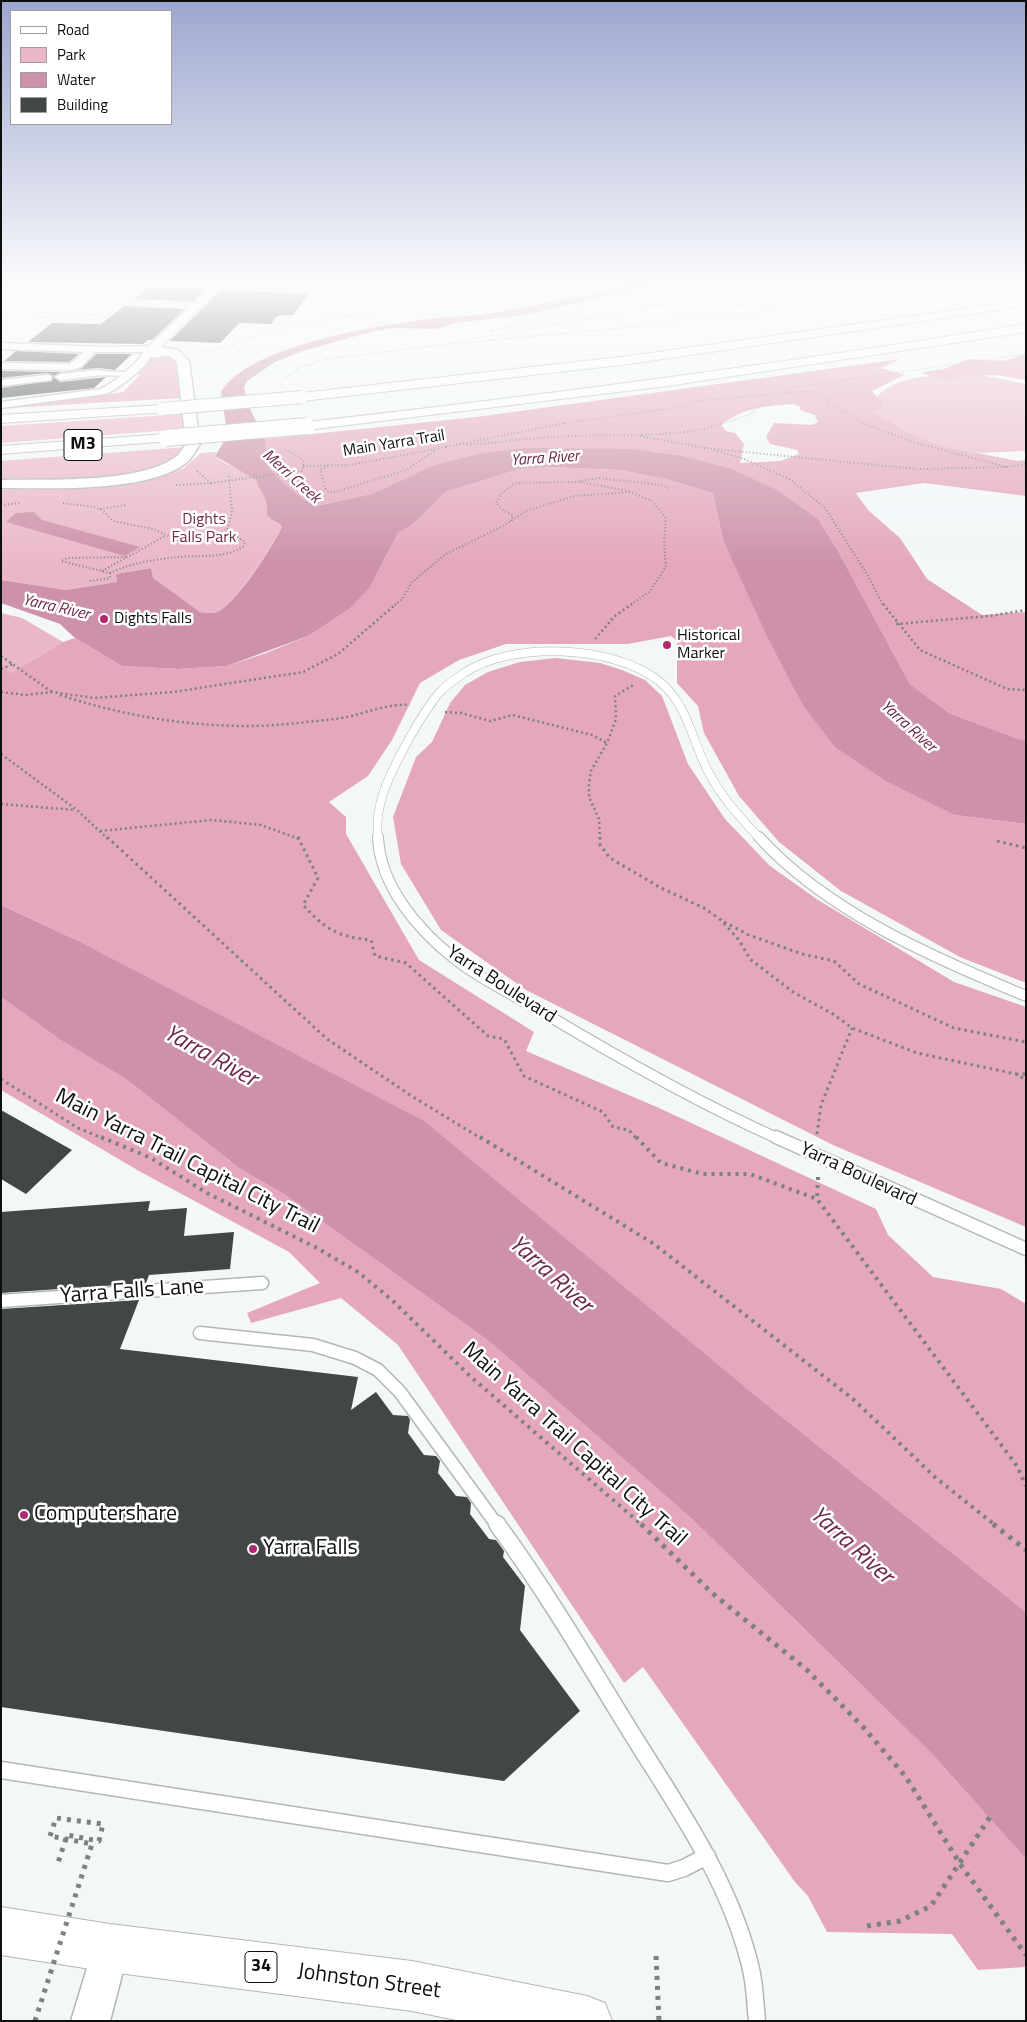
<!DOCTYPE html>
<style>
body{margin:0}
#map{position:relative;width:1027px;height:2022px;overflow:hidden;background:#f3f7f8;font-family:"Titillium Web",sans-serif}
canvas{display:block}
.frame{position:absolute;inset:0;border:2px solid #0e1010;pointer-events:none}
.legend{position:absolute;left:10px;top:10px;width:162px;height:115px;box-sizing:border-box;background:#fff;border:1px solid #9f9f9f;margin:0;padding:6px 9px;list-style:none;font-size:15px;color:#0e1010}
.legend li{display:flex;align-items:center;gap:10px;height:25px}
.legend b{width:25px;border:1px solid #9f9f9f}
</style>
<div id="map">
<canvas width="1027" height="2022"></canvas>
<div class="frame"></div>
<ul class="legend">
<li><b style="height:6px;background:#fff"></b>Road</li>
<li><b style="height:14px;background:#eab7c9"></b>Park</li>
<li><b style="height:14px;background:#cd92a9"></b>Water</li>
<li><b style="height:14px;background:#424646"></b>Building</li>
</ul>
</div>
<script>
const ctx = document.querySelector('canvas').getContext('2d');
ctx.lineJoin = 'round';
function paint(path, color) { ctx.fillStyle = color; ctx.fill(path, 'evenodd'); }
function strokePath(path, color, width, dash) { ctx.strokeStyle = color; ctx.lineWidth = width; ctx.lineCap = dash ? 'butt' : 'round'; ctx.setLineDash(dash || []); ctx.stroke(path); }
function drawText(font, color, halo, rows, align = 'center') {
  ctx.font = font + ' "Titillium Web",sans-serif'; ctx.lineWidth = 5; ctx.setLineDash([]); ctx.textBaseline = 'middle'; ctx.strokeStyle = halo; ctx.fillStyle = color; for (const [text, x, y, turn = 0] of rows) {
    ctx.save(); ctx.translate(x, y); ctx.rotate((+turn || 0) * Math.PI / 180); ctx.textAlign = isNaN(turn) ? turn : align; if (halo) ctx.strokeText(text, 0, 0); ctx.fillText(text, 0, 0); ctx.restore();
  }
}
const green = new Path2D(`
 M935,375L985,376L1026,384V451L978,453L924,443L876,415L875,400C887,381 915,378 935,375Z
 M183,414L185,429L1,443V426Z
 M187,447C162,487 45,479 1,479V461Z
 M216,452L215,456C227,467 244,469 256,480C258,488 264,494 266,502C268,507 265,513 270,517C274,522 279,521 282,527C271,547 238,601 219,611C213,614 206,613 200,612L152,578L151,568L116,574L118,582L66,590L1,580V490L97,488L138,483L184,468L201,453Z
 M1,613L22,618L63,642L11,673L1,662Z`);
const forest = new Path2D(`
 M1026,354V380C1016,379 1005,376 995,375C977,374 935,385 922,372L944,369L969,359L1004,361Z
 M161,355L175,360L180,398L9,408L123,392L140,375L132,374L147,358Z
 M901,359L881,368L904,375L872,391L884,405L875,413L911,435L941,446L1018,461L1026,460V496L924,483L856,493L868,510L900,538L927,579L982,615L1026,612V740H1021L949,713L910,684L838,551L818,519L730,468L684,456L637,449L481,453L436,464L371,494L316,506C305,502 274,477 269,466C264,458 265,448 265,439L476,417ZM794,404L800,407V410L815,415L818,422L812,425L774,423L766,437L770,444L797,450L799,454L780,461L740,463L744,444L735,433L726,431L721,425C743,407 767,406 794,404Z
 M550,467L620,470L669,480L713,493L723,540L802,704L955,815L1026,824V983L960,957L841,891L779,842L739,796L704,733L698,706L677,683V641L671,636L628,644H506L459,660L420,683L392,740L368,776L329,802L346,817V834L419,960L534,1032L526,1051L659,1108L876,1209L888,1235L933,1277L1001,1289L1026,1304V1612L746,1388L74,939L1,905V662L11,673L63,642L75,638L122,666L178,669L227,666L266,653L308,636L370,587L398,533L411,526L444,492L519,469Z
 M556,658L600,663L622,670L645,680L662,696L688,764L725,819L770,866L818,900L954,982L1026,1007V1227L833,1145L526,990L441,930L401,864L393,817L416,757L432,742L450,703L465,685L488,672L520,662Z
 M1,997L62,1041L126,1079L239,1168L287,1196L490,1342L692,1519L932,1754L1026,1859V1967L978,1970L952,1934L827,1932L808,1896L795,1882L643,1667L624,1683L398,1345L341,1298L251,1323L247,1313L320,1283L289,1252L139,1171L1,1090Z`);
const water = new Path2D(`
 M642,283H663L530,314L456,323L436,329L395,328L374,331L303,351L275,362L247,381L244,387C246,404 256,421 264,437C268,446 263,457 269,467C275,477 305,502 316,506L371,494L436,464L481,453L526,448L637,449L684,456L730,468L778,491L818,519L838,551L910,684L949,713L1021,740H1026V824L955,815L886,781L835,747L802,704L765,632L723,540L713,493L669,480L620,470L550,467L519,469L445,492L411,526L398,533L370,587L350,608L308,636L227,666L178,669L122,666L75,638L60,624L1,603V580L66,590L117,582L116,574L151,568L153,578L200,612C206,613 213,614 219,611C238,601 272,547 282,527C279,521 273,522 269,517C265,513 268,507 266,502C264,494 258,488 256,480L215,456L223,443L226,425L221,392C249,345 380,325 434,318C449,316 464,317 479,315C533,306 589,296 642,283Z
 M34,512L42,520L140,547L125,556L6,522L16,513Z
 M1,905L74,939L424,1121L746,1388L1026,1612V1859L932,1754L692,1519L490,1342L287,1196L239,1168L126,1079L62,1041L1,997Z`);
const building = new Path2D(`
 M148,287L194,288L205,289L193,301L133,299Z
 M221,290L309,294L293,315L277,316L271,324L239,323L220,343L170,341Z
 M124,306L185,309L152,340H148L143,344L28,342L52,323L101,324Z
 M16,351L79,354L69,362L4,361Z
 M96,354H132L115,370L98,368L76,370L82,368Z
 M1,371L63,372L53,376L60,382L106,377L94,388L1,398V388L53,380L52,375L47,373L1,378Z
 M1,1110L72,1150L26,1194L1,1179Z
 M150,1201L148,1211L187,1208L184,1236L234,1232L230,1269L149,1275L146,1283L1,1293V1212Z
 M139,1300L120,1349L358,1377L351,1410L376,1392L393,1415L408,1416L410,1420L408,1433L424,1455L436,1456L440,1461L438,1473L456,1496L467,1497L471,1503L470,1514L489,1539L496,1540L504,1551L503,1557L525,1586L520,1630L580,1711L504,1781L1,1707V1309Z`);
const pathFar5 = new Path2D(`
 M449,291L457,287L490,283
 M446,294H539L587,309
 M539,294L602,283
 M680,304H746L850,283
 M743,306L786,310L834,309L995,283
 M714,314L775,311
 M492,334L490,331L598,307L669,304
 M462,343L634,327L699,316L740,306
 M197,353L219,349L294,325L390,309
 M284,379L301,367L326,359L441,345L781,283
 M782,392L790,388L1026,354
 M559,424L689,406L696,401L807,391L815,392L829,401L828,405C843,409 851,417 864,424
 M721,424L748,415L777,395`);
const pathFar4 = new Path2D(`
 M640,436L706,448
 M467,445C502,442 538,437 573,436C623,434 677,439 724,423
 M446,447L565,423
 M704,448L917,469L1007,467L916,443L862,423
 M714,450L744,459L791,480L825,508L867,574L883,605
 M303,466L350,465L446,447
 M328,466L320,470L326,490L332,493L406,470L436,450
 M1007,467L1026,464
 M197,471L211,483
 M580,482L629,491
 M176,485L211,483L302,471L304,462L300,457L286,450
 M63,503L94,507L102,510L113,521L153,529L177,540L207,537L227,530L232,513L229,476
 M1,505L21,503
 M100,509L126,505
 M511,521L513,515L504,511L496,503L501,494L515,483L575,482L599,478L662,485L671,489
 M102,571L165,536
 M110,573C130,563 157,559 179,557C200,555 226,559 244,546L245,542L227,530
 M90,581L110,578V573L61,561L68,558L127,557
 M395,605L402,599L412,582L446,554L503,526L526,511L574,496L630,492L652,501L666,518L664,542L666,567L649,592L630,605`);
const pathFar3 = new Path2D(`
 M883,604L920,650L1007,689L1026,690
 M896,624L989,616L1026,610
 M595,639L615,616L632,604
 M1,656L52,692
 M1,669L13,664
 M1,692L25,695L52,692L94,698L173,692L303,672L338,654L396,604
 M60,695C121,715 184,726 248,726C277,726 306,722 335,719C361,716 384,703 410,705
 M445,712L461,713L490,721L513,715L592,735L607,743
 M1,754L77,810L108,839
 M1,804L75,810
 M100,831L211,820L261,825L299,839
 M600,839L599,819L589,797V784L591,771L607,743L616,719L615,696L635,684`);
const pathFar2 = new Path2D(`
 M107,837L327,1039L410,1095L482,1139
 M298,837L318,878L303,905C325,929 338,937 371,940L375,956L406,963L488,1036L504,1039L524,1076L603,1112L613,1127L629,1130L637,1139
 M600,837V845L610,858L661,888L704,908L721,920L739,940L750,959L793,992L833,1014L852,1028L917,1053L1016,1074L1026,1080
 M997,841L1026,848
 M724,922L749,935L802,954L834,961L859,984L954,1028L1026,1042
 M1016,1074H1026
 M1,1079L78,1128L104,1139
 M817,1134L821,1105L852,1028`);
const pathFar1 = new Path2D(`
 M101,1137L151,1158L207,1193L317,1248L358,1272L393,1301L471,1377L642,1525
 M480,1137L654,1244L853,1399L936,1478L995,1525
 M636,1137L661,1163L703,1174H750L817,1199
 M818,1177L817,1199L1017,1466L1026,1486`);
const path = new Path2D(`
 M641,1524L712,1593L807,1670L864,1728L906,1777L960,1864L1026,1955
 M993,1524L1026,1550
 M50,1836L56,1818L103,1824L99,1841L67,1835L58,1863
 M867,1926L900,1921L931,1906L992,1814
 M656,1956L659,2021`);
const serviceFar4 = new Path2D(`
 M373,290L379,283
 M41,315L100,317L118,302L197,305`);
const serviceFar3 = new Path2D(`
 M378,839C377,827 377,816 380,805C386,776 421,714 440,692C447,684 456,679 464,673C512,641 614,645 659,681C688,704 692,742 709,773C722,798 741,818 760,839`);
const serviceFar2 = new Path2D(`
 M378,837C380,886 418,930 455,959C480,979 511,993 539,1010C617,1057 696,1102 779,1139
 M759,837C827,912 934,958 1026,996`);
const serviceFar1 = new Path2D(`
 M776,1137L1026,1249
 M1,1301L262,1283
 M200,1333L313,1345L355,1358L378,1370L400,1392L497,1525`);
const service = new Path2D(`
 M497,1524C543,1587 583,1654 624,1721C671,1798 728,1875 750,1965C755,1983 755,2003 757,2021
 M1,1770L668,1873L684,1868L707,1856`);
const pedestrian = new Path2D(`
 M95,371L127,372L131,374L127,376L98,375H95Z`);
const minor = new Path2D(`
 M225,283H282L410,289L424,288L429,283H438L430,292L410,295L229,286Z
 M1,343L107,347L151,346L156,349C151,353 150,359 145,365C138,373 116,390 106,394L1,408V402L100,389C114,383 135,365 144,352H95L81,367L71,370L1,369V363L70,364L84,352L1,349Z
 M98,370L102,371V375L60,380L55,377L60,374Z
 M47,375L51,376V380L1,386V380Z
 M110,1929L123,1935L129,1948L110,2021H71L97,1935Z`);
const tertiary = new Path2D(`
 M214,283H225L161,347L178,350L189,361L200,444C196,450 192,458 186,463C147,493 50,488 1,488V480C46,479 141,484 177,456C180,453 183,448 186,444L177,362C167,353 166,355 155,358L144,356L142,353Z`);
const primary = new Path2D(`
 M1,1907L110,1924L412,1961L587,1996L605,2003L612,2021H461L412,2011L110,1972L1,1955Z`);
const motorway = new Path2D(`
 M1026,300V306L629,364L302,401L295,397L302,393L629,356Z
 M1026,324V332L667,386L307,430L300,426L307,422C547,395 787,363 1026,324Z
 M162,405L167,406L169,409L167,412L1,423V415Z
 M166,434L173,438L171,441L1,454V446Z`);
const pathBridge = new Path2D(`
 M35,2021L92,1844L50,1836`);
const motorwayBridgeFar1 = new Path2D(`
 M162,409L302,397`);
const motorwayBridge = new Path2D(`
 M166,438L307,426`);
const markers = [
 [104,619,5,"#b0296e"],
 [667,645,5,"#b0296e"],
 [24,1515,5,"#b0296e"],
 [253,1549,5,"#b0296e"]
];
const farStreetnames = [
 ["Main Yarra Trail",394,444,-9]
];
const farWaternames = [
 ["Yarra River",545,459,-4],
 ["Merri Creek",291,477,42],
 ["Yarra River",56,608,13],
 ["Yarra River",908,727,42]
];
const farParknames = [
 ["Dights",204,520],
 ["Falls Park",204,538]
];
const farPoinames = [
 ["Dights Falls",114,619],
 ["Historical",677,636],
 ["Marker",677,654]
];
const shields = [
 [83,445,38],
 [261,1967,32]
];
const shieldNames = [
 ["M3",83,445],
 ["34",261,1967]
];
const streetNames = [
 ["Yarra Boulevard",501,985,33],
 ["Yarra Boulevard",858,1175,25]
];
const nearStreetnames = [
 ["Main Yarra Trail Capital City Trail",187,1162,27],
 ["Yarra Falls Lane",132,1292,-4],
 ["Main Yarra Trail Capital City Trail",574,1445,42],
 ["Johnston Street",369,1982,8]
];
const nearPoinames = [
 ["Computershare",34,1515],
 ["Yarra Falls",263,1549]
];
const nearWaternames = [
 ["Yarra River",210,1057,29],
 ["Yarra River",550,1275,42],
 ["Yarra River",851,1546,42]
];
paint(green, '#eab7c9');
paint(forest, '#e4a7be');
paint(water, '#cd92a9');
paint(building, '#424646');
strokePath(serviceFar4, '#b2b6b7', 5.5);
strokePath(serviceFar3, '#b2b6b7', 9);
strokePath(serviceFar2, '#b2b6b7', 12);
strokePath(serviceFar1, '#b2b6b7', 15);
strokePath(service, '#b2b6b7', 19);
strokePath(pedestrian, '#b2b6b7', 3);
strokePath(minor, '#b2b6b7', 3);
strokePath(tertiary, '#b2b6b7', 3);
strokePath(primary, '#b2b6b7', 2);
strokePath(motorway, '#b2b6b7', 2);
strokePath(pathFar5, '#7e8181', 1, [1, 2]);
strokePath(pathFar4, '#7e8181', 2, [1, 2.5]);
strokePath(pathFar3, '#7e8181', 2.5, [2, 3]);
strokePath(pathFar2, '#7e8181', 3, [2.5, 4]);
strokePath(pathFar1, '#7e8181', 4, [3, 5]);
strokePath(path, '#7e8181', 5, [4, 6]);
strokePath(serviceFar4, '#fff', 4.5);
strokePath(serviceFar3, '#fff', 8);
strokePath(serviceFar2, '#fff', 10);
strokePath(serviceFar1, '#fff', 12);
strokePath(service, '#fff', 16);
paint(pedestrian, '#fff');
paint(minor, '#fff');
paint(tertiary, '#fff');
paint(primary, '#fff');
paint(motorway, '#fff');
strokePath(motorwayBridgeFar1, '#b2b6b7', 14, []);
strokePath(motorwayBridge, '#b2b6b7', 18, []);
strokePath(pathBridge, '#7e8181', 5, [4, 6]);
strokePath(motorwayBridgeFar1, '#fff', 12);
strokePath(motorwayBridge, '#fff', 16);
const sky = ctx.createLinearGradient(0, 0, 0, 566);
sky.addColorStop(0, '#9da6cf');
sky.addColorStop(0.5, '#fafbfc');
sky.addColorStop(1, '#fafbfc00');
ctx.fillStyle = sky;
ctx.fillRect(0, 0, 1027, 566);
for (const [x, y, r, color] of markers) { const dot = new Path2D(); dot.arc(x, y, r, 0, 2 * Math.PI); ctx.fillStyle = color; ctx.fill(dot); strokePath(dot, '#fff', 2); }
drawText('16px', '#0e1010', '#fff', farStreetnames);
drawText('italic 16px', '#6c2647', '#fff', farWaternames);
drawText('16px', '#742c4d', '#fff', farParknames);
drawText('16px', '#0e1010', '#fff', farPoinames, 'left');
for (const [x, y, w] of shields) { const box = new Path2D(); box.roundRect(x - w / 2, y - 15.5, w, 31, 4); ctx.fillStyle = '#fff'; ctx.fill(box); strokePath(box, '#0e1010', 1); }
drawText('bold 18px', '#0e1010', null, shieldNames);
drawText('19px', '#0e1010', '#fff', streetNames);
drawText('22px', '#0e1010', '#fff', nearStreetnames);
drawText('22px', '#0e1010', '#fff', nearPoinames, 'left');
drawText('italic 24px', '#6c2647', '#fff', nearWaternames);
</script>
